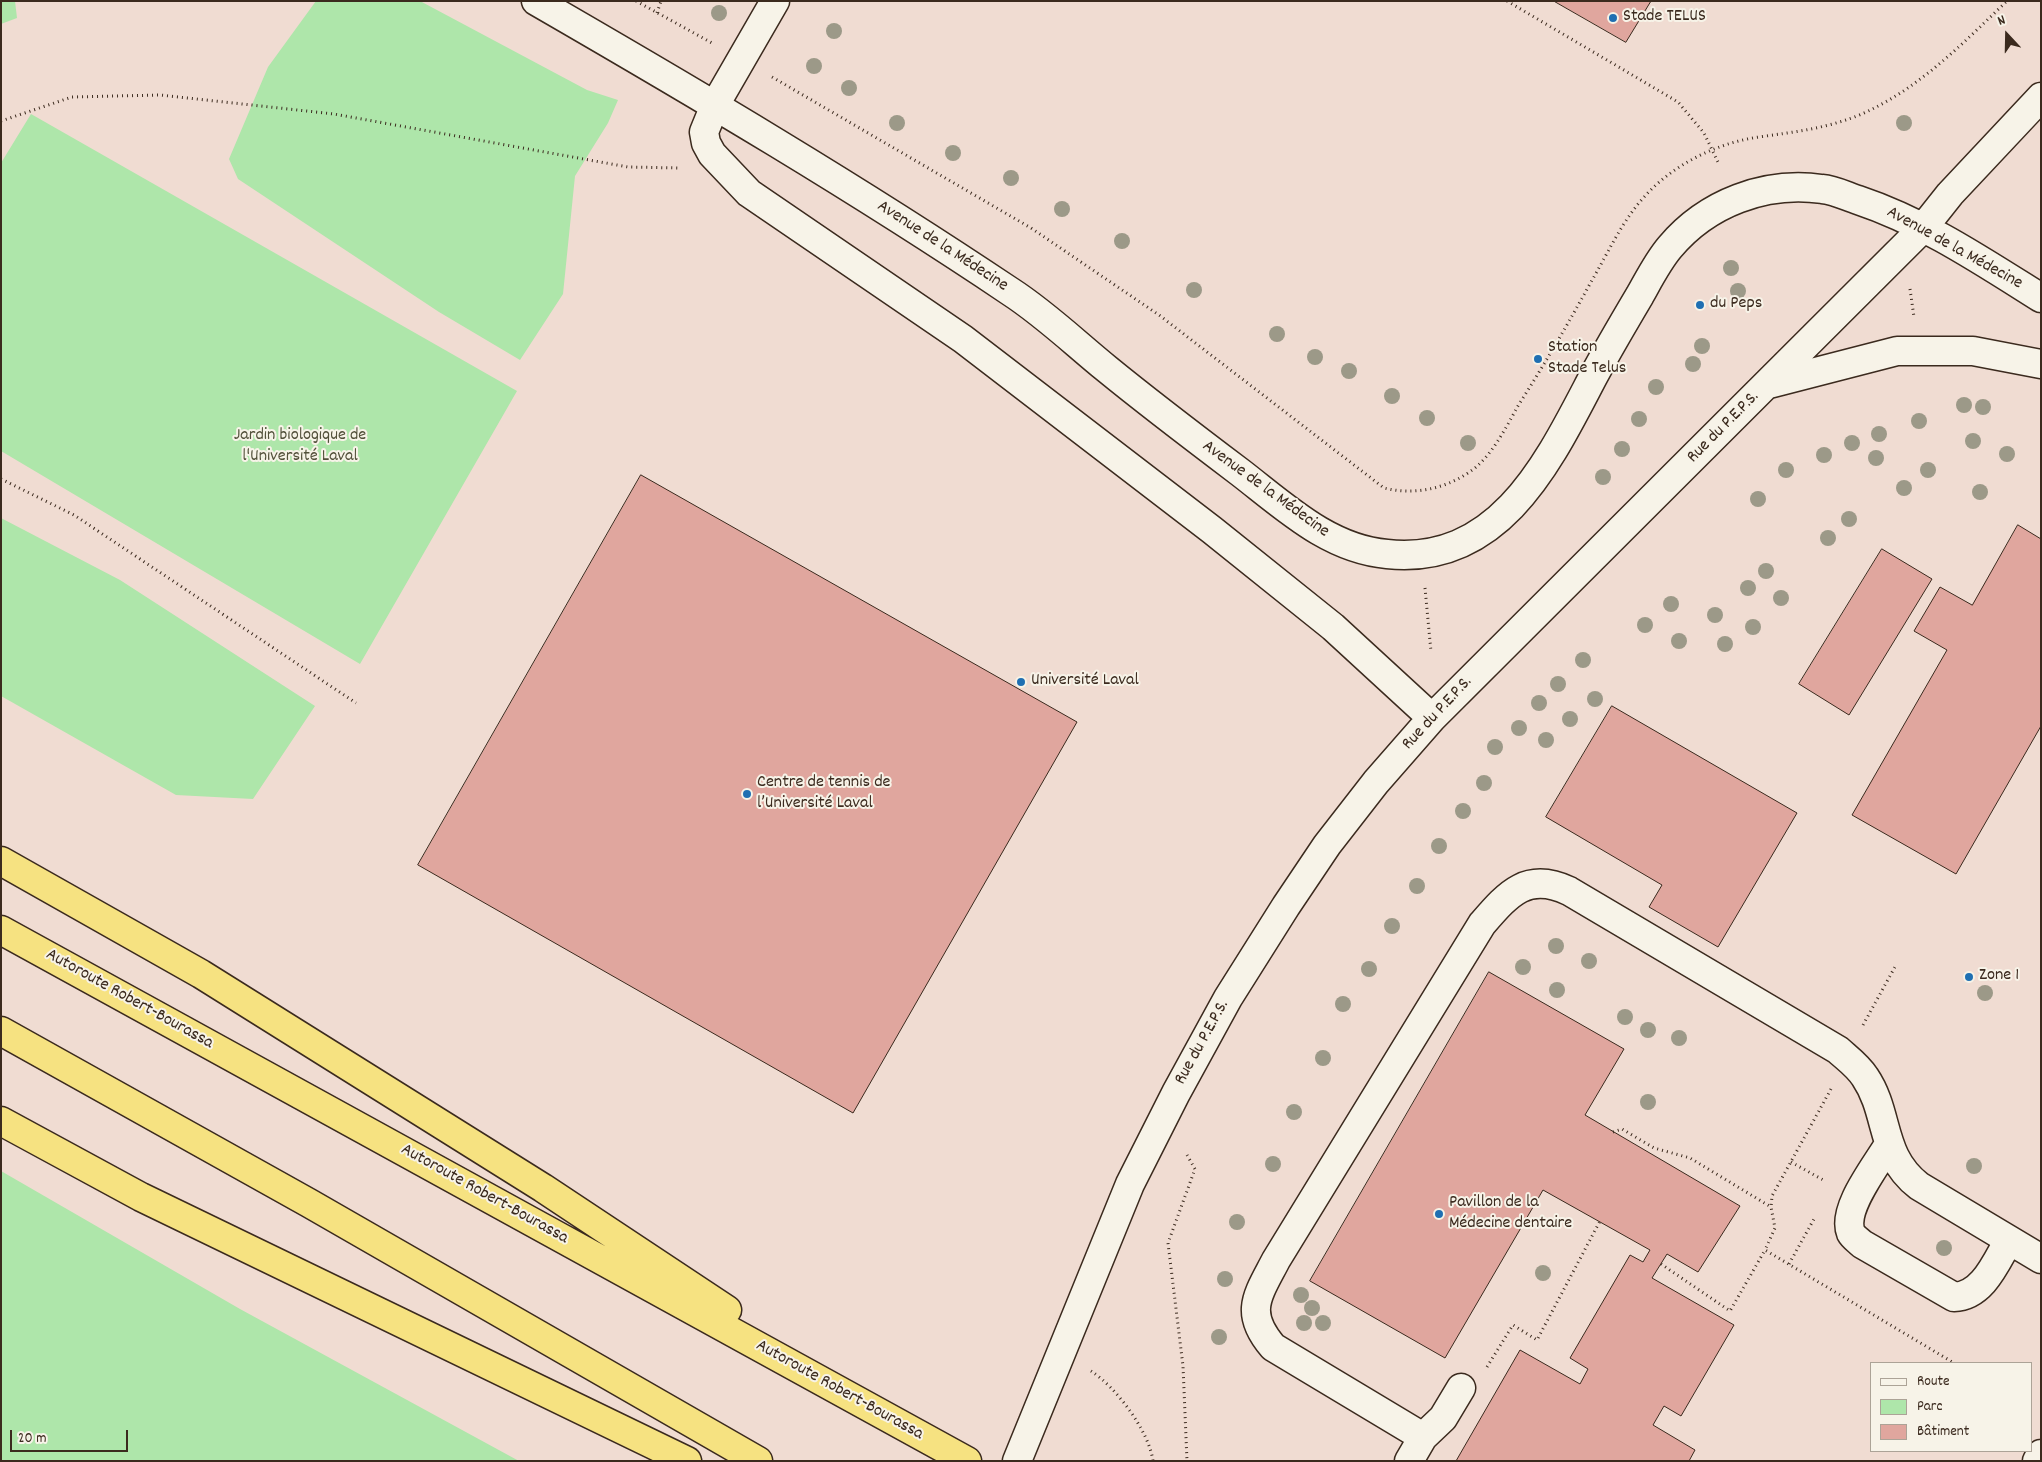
<!DOCTYPE html>
<meta charset="utf-8">
<style>
body{margin:0}
#map{position:relative;width:2042px;height:1462px;overflow:hidden;background:#f7f3e8;font-family:Dekko,sans-serif}
canvas{display:block}
.frame{position:absolute;inset:0;border:2px solid #3b2a1e;pointer-events:none}
.legend{position:absolute;left:1870px;top:1362px;width:162px;height:90px;box-sizing:border-box;background:#f7f3e8;border:1px solid #aca397;margin:0;padding:6px 9px;list-style:none;font-size:15px;color:#3b2a1e}
.legend li{display:flex;align-items:center;gap:10px;height:25px}
.legend b{width:25px;border:1px solid #aca397}
.north{position:absolute;left:1982px;top:10px;width:50px;height:50px;-webkit-text-stroke:4px #f7f3e8;paint-order:stroke;rotate:339deg;font-size:14px;font-weight:700;line-height:20px;text-align:center;color:#3b2a1e}
.north::after{content:'';display:block;margin:auto;width:18px;height:22px;background:#3b2a1e;clip-path:polygon(50% 0,100% 100%,50% 72%,0 100%)}
.scale{position:absolute;left:10px;top:1430px;width:118px;height:22px;box-sizing:border-box;border:2px solid #3b2a1e;border-top:0;padding-left:6px;font-size:15px;line-height:18px;white-space:nowrap;color:#3b2a1e;-webkit-text-stroke:4px #f7f3e8;paint-order:stroke}
</style>
<div id="map">
<canvas width="2042" height="1462"></canvas>
<div class="frame"></div>
<ul class="legend">
<li><b style="height:6px;background:#f7f3e8"></b>Route</li>
<li><b style="height:14px;background:#aee6aa"></b>Parc</li>
<li><b style="height:14px;background:#e0a69e"></b>Bâtiment</li>
</ul>
<div class="north">N</div>
<div class="scale">20 m</div>
</div>
<script>
const ctx = document.querySelector('canvas').getContext('2d');
ctx.lineJoin = 'round';
function paint(path, color) { ctx.fillStyle = color; ctx.fill(path, 'evenodd'); }
function strokePath(path, color, width, dash) { ctx.strokeStyle = color; ctx.lineWidth = width; ctx.lineCap = dash ? 'butt' : 'round'; ctx.setLineDash(dash || []); ctx.stroke(path); }
function drawText(font, color, halo, rows, align = 'center') {
  ctx.font = font + ' Dekko,sans-serif'; ctx.lineWidth = 4; ctx.setLineDash([]); ctx.textBaseline = 'middle'; ctx.strokeStyle = halo; ctx.fillStyle = color; for (const [text, x, y, turn = 0] of rows) {
    ctx.save(); ctx.translate(x, y); ctx.rotate((+turn || 0) * Math.PI / 180); ctx.textAlign = isNaN(turn) ? turn : align; if (halo) ctx.strokeText(text, 0, 0); ctx.fillText(text, 0, 0); ctx.restore();
  }
}
const built = new Path2D(`
 M1,1H2041V1461H1ZM1871,1363H2031V1451H1871Z`);
const green = new Path2D(`
 M1,1H15L17,18L1,24Z
 M316,1H420L587,90L618,100L608,123L575,176L563,294L520,360L439,312L238,179L229,159L268,67Z
 M31,114L517,391L360,664L1,451V163Z
 M1,518L120,580L315,706L253,799L176,795L1,696Z
 M1,1171L240,1309L519,1461H1Z`);
const building = new Path2D(`
 M1554,1H1651L1626,42Z
 M641,475L1077,722L853,1113L418,865Z
 M2018,525L2041,539V726L1956,874L1852,815L1947,650L1914,631L1940,587L1972,605Z
 M1882,549L1932,579L1849,715L1799,684Z
 M1612,706L1797,813L1718,947L1649,907L1662,885L1546,817Z
 M1489,972L1624,1049L1585,1115L1740,1206L1698,1272L1667,1254L1652,1278L1734,1325L1681,1416L1664,1406L1653,1425L1695,1450L1689,1461H1456L1520,1350L1580,1384L1588,1369L1570,1358L1630,1255L1643,1262L1650,1250L1543,1190L1445,1358L1310,1281Z`);
const path = new Path2D(`
 M636,1L712,43
 M1507,1L1678,102L1704,133L1718,162
 M657,13L661,1
 M772,77L1031,228L1159,315L1384,488C1416,496 1449,488 1475,468C1494,452 1506,427 1518,406C1544,365 1568,324 1591,282C1608,253 1622,221 1645,196C1673,165 1716,143 1759,137C1794,132 1823,129 1857,116C1917,91 1961,45 2007,1
 M1,121L72,97L160,95L334,114L628,167L681,168
 M1910,289L1914,317
 M1,479L74,515L356,703
 M1425,588L1431,652
 M1863,1025L1896,965
 M1831,1089L1772,1196L1771,1207L1775,1228L1765,1250L1954,1363
 M1613,1132L1622,1129L1654,1148L1690,1158L1771,1207
 M1187,1155L1195,1169L1168,1243L1183,1366L1187,1461
 M1791,1162L1825,1181
 M1661,1264L1730,1311L1765,1250
 M1789,1264L1814,1219
 M1487,1367L1513,1325L1537,1340L1600,1221
 M1091,1371C1116,1387 1149,1431 1153,1461`);
const minor = new Path2D(`
 M536,1C697,94 856,188 1011,292C1045,314 1075,343 1107,369C1151,405 1196,439 1241,473C1285,507 1329,549 1387,554C1500,566 1549,461 1593,377C1608,349 1624,322 1640,295C1649,279 1658,261 1670,247C1707,203 1765,181 1822,189C1834,190 1846,196 1858,200C1924,222 1982,261 2041,298
 M775,1L715,105L704,132L706,143L712,154L749,193L963,339L1212,530L1333,627L1432,718
 M1769,384L1897,351H1973L2041,364
 M1889,1144C1877,1165 1841,1209 1851,1233C1853,1237 1859,1241 1862,1244L1954,1297C1983,1296 1996,1262 2009,1240
 M1423,1437L1273,1347C1243,1312 1258,1295 1276,1260L1482,924C1508,894 1527,871 1569,891L1838,1050C1848,1059 1858,1066 1865,1077C1890,1114 1879,1155 1919,1186L2041,1259
 M1017,1461L1130,1184L1176,1093L1228,998L1286,906L1327,845L1376,782L1432,718L1923,228L1950,194L2041,97
 M1409,1461L1423,1437L1443,1418L1461,1388
 M2037,1461L2041,1454`);
const highway = new Path2D(`
 M1,861L201,974L543,1188L727,1310
 M1,930L967,1461
 M1,1031L309,1203L758,1461
 M1,1121L141,1197L687,1461`);
const trees = [
 [719,13],
 [834,31],
 [814,66],
 [849,88],
 [897,123],
 [1904,123],
 [953,153],
 [1011,178],
 [1062,209],
 [1122,241],
 [1731,268],
 [1194,290],
 [1738,291],
 [1277,334],
 [1702,346],
 [1315,357],
 [1693,364],
 [1349,371],
 [1656,387],
 [1392,396],
 [1964,405],
 [1983,407],
 [1427,418],
 [1639,419],
 [1919,421],
 [1879,434],
 [1973,441],
 [1468,443],
 [1852,443],
 [1622,449],
 [2007,454],
 [1824,455],
 [1876,458],
 [1786,470],
 [1928,470],
 [1603,477],
 [1904,488],
 [1980,492],
 [1758,499],
 [1849,519],
 [1828,538],
 [1766,571],
 [1748,588],
 [1781,598],
 [1671,604],
 [1715,615],
 [1645,625],
 [1753,627],
 [1679,641],
 [1725,644],
 [1583,660],
 [1558,684],
 [1595,699],
 [1539,703],
 [1570,719],
 [1519,728],
 [1546,740],
 [1495,747],
 [1484,783],
 [1463,811],
 [1439,846],
 [1417,886],
 [1392,926],
 [1556,946],
 [1589,961],
 [1523,967],
 [1369,969],
 [1557,990],
 [1985,993],
 [1343,1004],
 [1625,1017],
 [1648,1030],
 [1679,1038],
 [1323,1058],
 [1648,1102],
 [1294,1112],
 [1273,1164],
 [1974,1166],
 [1237,1222],
 [1944,1248],
 [1543,1273],
 [1225,1279],
 [1301,1295],
 [1312,1308],
 [1304,1323],
 [1323,1323],
 [1219,1337]
];
const markers = [
 [1613,18,5,"#1f6fb2"],
 [1700,305,5,"#1f6fb2"],
 [1538,359,5,"#1f6fb2"],
 [1021,682,5,"#1f6fb2"],
 [747,794,5,"#1f6fb2"],
 [1969,977,5,"#1f6fb2"],
 [1439,1214,5,"#1f6fb2"]
];
const poiNames = [
 ["Stade TELUS",1623,18],
 ["du Peps",1710,305],
 ["Station",1548,349],
 ["Stade Telus",1548,370],
 ["Université Laval",1031,682],
 ["Centre de tennis de",757,784],
 ["l’Université Laval",757,805],
 ["Zone 1",1979,977],
 ["Pavillon de la",1449,1204],
 ["Médecine dentaire",1449,1225]
];
const streetNames = [
 ["Avenue de la Médecine",942,247,33],
 ["Avenue de la Médecine",1954,249,29],
 ["Rue du P.E.P.S.",1724,428,-45],
 ["Avenue de la Médecine",1265,490,36],
 ["Rue du P.E.P.S.",1438,714,-47],
 ["Autoroute Robert-Bourassa",129,1000,29],
 ["Rue du P.E.P.S.",1203,1043,-61],
 ["Autoroute Robert-Bourassa",484,1195,29],
 ["Autoroute Robert-Bourassa",839,1391,29]
];
const parkNames = [
 ["Jardin biologique de",300,437],
 ["l'Université Laval",300,458]
];
paint(built, '#f0dcd2');
paint(green, '#aee6aa');
paint(building, '#e0a69e');
strokePath(building, '#3b2a1e', 1);
strokePath(minor, '#3b2a1e', 31);
strokePath(highway, '#3b2a1e', 31);
strokePath(path, '#3b2a1e', 3, [1, 4]);
strokePath(minor, '#f7f3e8', 28);
strokePath(highway, '#f6e281', 28);
ctx.fillStyle = '#9c9988';
for (const [x, y] of trees) { ctx.beginPath(); ctx.arc(x, y, 8, 0, 2 * Math.PI); ctx.fill(); }
for (const [x, y, r, color] of markers) { const dot = new Path2D(); dot.arc(x, y, r, 0, 2 * Math.PI); ctx.fillStyle = color; ctx.fill(dot); strokePath(dot, '#f7f3e8', 2); }
drawText('18px', '#3b2a1e', '#f7f3e8', poiNames, 'left');
drawText('18px', '#3b2a1e', '#f7f3e8', streetNames);
drawText('18px', '#52503a', '#f7f3e8', parkNames);
</script>
